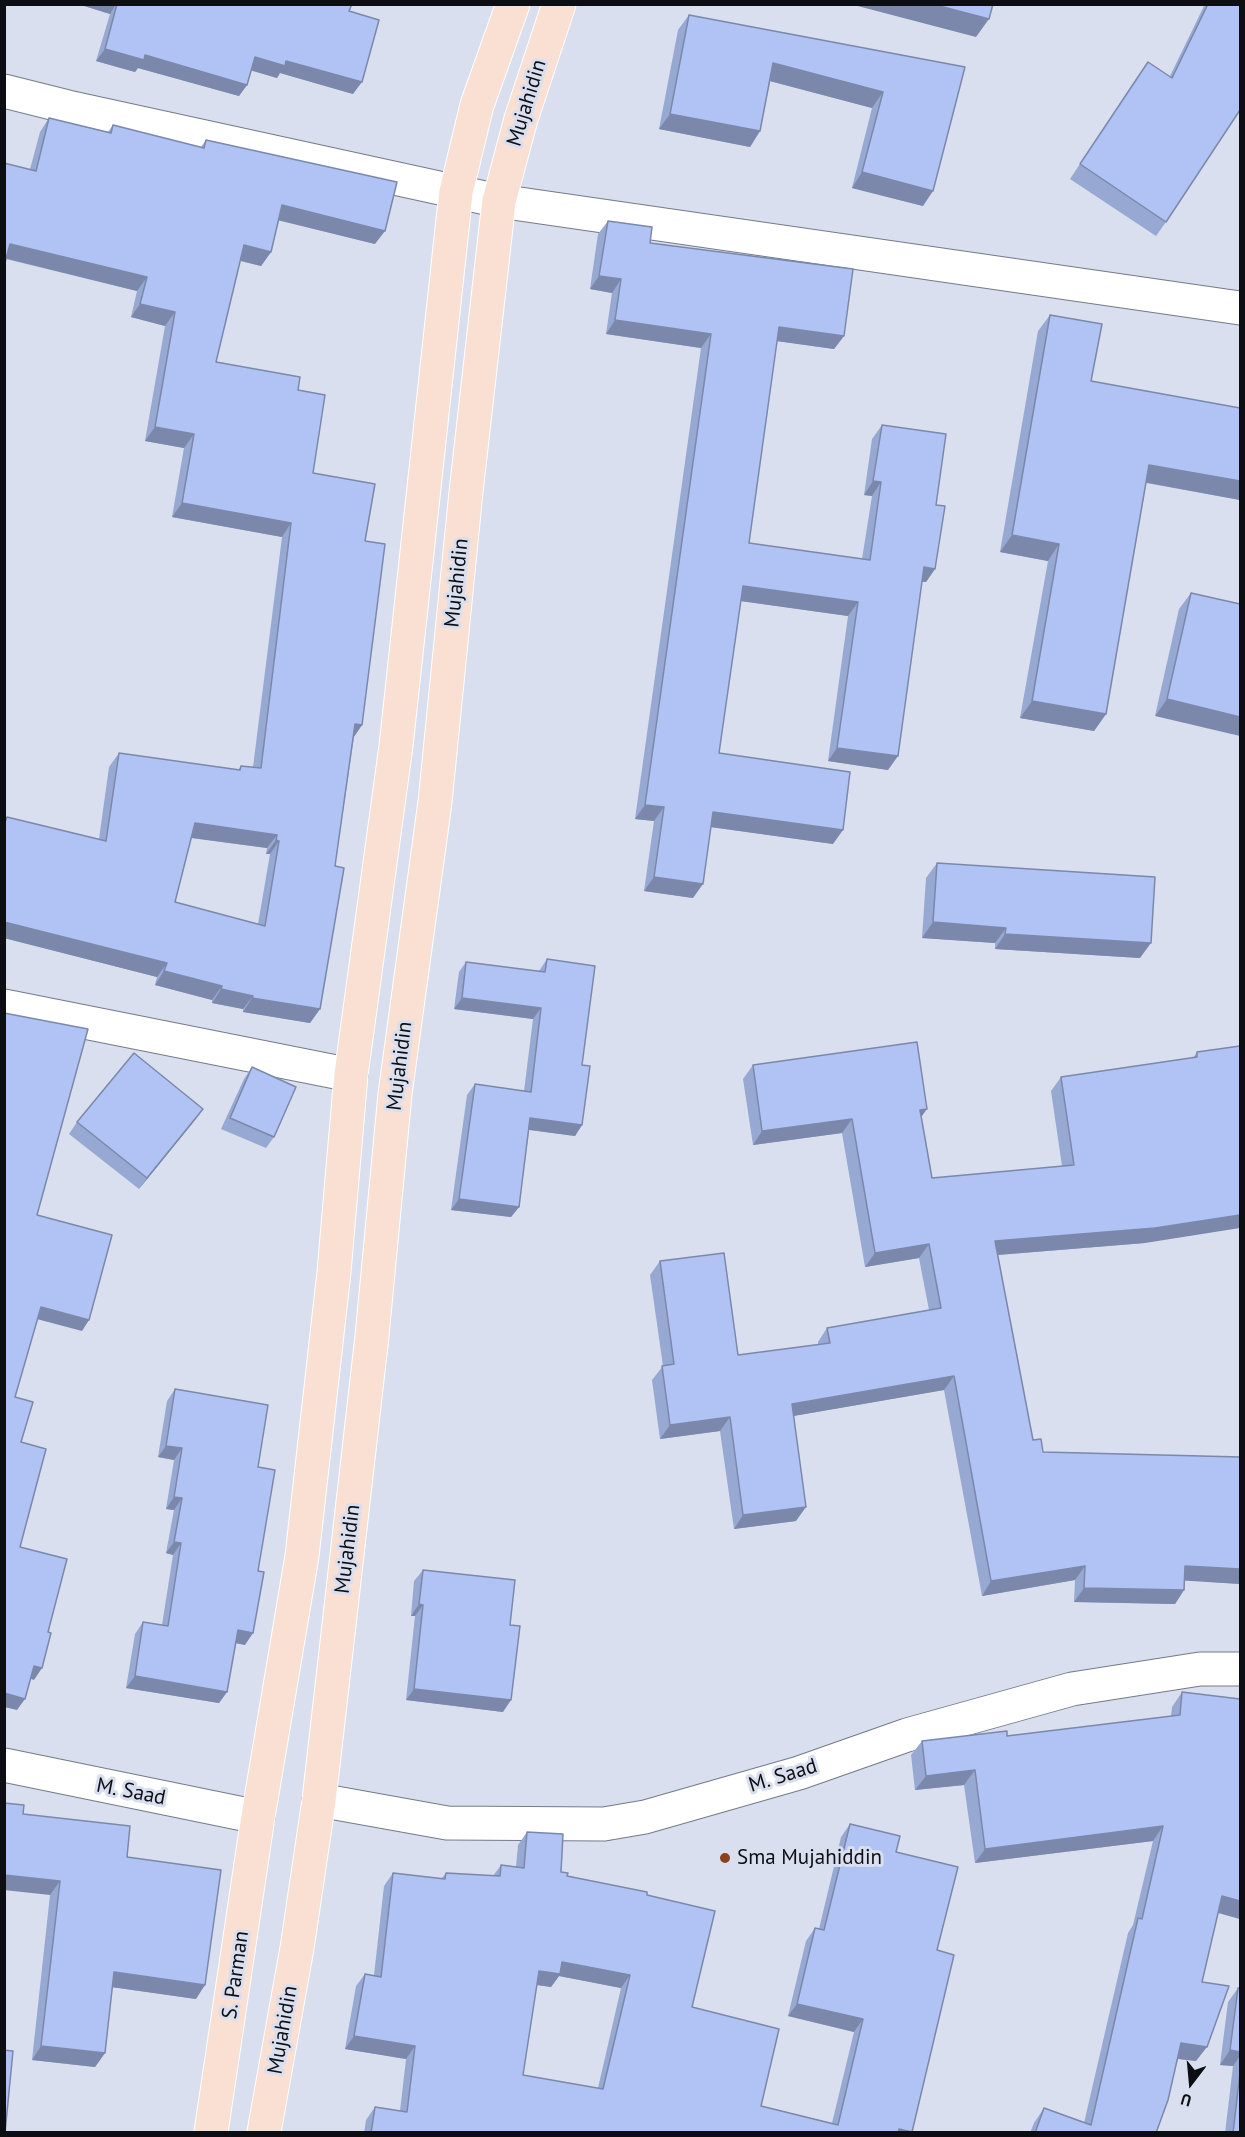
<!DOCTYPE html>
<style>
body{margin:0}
#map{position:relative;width:1245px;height:2137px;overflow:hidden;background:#d9dfee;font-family:"PT Sans",sans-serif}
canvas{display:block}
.frame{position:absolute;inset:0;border:6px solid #0c0e13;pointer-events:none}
.north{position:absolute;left:1161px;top:2053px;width:60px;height:60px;-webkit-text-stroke:4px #d9dfee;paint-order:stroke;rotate:196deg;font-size:16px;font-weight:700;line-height:24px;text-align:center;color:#0c0e13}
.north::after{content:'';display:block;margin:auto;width:21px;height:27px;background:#0c0e13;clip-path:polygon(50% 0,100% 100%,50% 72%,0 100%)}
</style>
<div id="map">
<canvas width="1245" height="2137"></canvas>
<div class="frame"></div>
<div class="north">U</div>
</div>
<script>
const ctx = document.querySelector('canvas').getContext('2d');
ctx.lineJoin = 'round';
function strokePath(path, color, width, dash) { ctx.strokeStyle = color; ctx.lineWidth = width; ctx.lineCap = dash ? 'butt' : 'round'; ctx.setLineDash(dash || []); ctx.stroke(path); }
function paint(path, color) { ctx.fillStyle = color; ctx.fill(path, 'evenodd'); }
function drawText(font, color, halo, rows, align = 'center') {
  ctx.font = font + ' "PT Sans",sans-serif'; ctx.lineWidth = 6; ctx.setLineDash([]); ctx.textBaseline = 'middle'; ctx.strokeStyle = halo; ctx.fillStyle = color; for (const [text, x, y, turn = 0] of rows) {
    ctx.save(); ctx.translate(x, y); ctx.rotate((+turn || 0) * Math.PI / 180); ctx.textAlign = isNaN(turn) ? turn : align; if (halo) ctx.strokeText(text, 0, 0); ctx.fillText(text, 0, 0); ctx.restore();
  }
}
const minor = new Path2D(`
 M4,91L68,107L499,201L1240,308
 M4,1006L351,1075
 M319,1800L447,1823L604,1824L645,1817L799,1773L907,1735L1072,1689L1200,1669H1240`);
const tertiary = new Path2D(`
 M4,1765L258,1817`);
const primary = new Path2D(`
 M211,2132L258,1817L302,1556L334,1272L351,1075L396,746L456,192L477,105L513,4
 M264,2132L297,1948L319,1800L372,1336L395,1094L435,802L466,492L499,201L521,119L559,4`);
const wall = new Path2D(`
 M78,4H352L349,11L353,94L280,73L277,78L251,70L247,85L239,96L138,68L135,72L96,61L110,14Z
 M1205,4H1240L1166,222L1156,236L1070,179L1138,76H1170Z
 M689,15L965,67L923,206L852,188L872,108L770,81L760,131L750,147L659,129L678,30Z
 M49,118L108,132L113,125L201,147L206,140L375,244L279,220L271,252L261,266L240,261L216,362L298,390L313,473L365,541L362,725L354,737L335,866L320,1009L310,1023L243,1012V1009L212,1003V1000L155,985L157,977L4,938V820L7,817L99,839L109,767L119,753L238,770L241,766L253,767L282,537L172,517L184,448L145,441L165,326L131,317L137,291L6,259L40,132ZM191,838L267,848L266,854H270L258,924L175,902Z
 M608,221L650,243L844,336L834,349L777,341L749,543L862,559L872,496L864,495L872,439L882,425L936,505L935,569L926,582H922L888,770L828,761L848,616L741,601L719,753L833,844L711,827L693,898L644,891L654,821L635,819L701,348L606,334L612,293L590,289L598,234Z
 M1050,315L1091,381L1240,408V500L1146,483L1106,714L1094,731L1020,718L1048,561L1000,552L1038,331Z
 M1191,593L1240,604L1155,716L1179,609Z
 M937,863L1140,958L995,949V943L922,938L926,878Z
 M547,959L582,1065V1125L575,1136L529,1130L519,1207L511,1217L451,1210L467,1095L475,1084L524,1091L533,1019L454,1009L459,972L466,962L539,971Z
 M1240,1046L1145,1243L997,1255L1033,1440L1043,1452L1240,1457V1584L1185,1580L1184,1590L1175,1604L1074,1602L1075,1580L982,1596L944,1390L793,1416L796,1521L734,1529L720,1431L660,1439L652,1380L663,1366L650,1275L660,1261L738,1355L818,1345V1342L827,1328L929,1310L919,1258L865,1267L842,1133L753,1145L743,1079L753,1065L921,1116L932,1178L1062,1166L1051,1091L1061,1077L1193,1058L1197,1052Z
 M252,1067L274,1137L266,1148L221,1129L244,1079Z
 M203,1109L195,1120L139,1189L69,1134L77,1122Z
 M175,1389L258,1467L245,1645L236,1643L227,1692L219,1703L126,1688L135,1634L143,1622L162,1625L173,1555L166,1553L174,1510L166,1509L174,1460L158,1457L167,1401Z
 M423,1570L510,1625L503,1712L406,1700L415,1616H411L414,1581Z
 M1182,1692L1240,1699V1919L1218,1913L1202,1982L1196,2061L1178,2059L1156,2133H1030L1034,2123L1044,2108L1084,2123L1128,1933L1133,1925L1153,1841L975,1863L964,1785L915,1790L911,1755L922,1741L1007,1736L1171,1716L1172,1707Z
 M23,1814L127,1857L196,1999L112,1987L105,2053L95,2067L32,2060L50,1895Z
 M850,1824L896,1852L937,1950L911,2133H364L366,2120L375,2107L400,2111L406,2059L345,2049L356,1986L365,1974L374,1975L384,1886L393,1873L441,1879L446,1873L493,1876L501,1865L516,1867L518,1845L527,1832L561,1872L567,1876L647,1895L692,2007L761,2106L832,2123L854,2032L788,2016L806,1941L815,1928L819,1929L841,1837ZM559,1976L621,1988L598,2088L523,2075L537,1985L551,1987Z
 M1238,1988H1240V2133H1225L1233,2066L1220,2065L1228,2002Z`);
const shadedWall = new Path2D(`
 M78,4H116L110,14Z
 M850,4H932L989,19L976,37Z
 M105,49L145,55L247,85L239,96L138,68L135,72L96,61Z
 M255,57L286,61L362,82L353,94L280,73L277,78L246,69Z
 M773,63L883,92L872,108L762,79Z
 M670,114L760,131L750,147L659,129Z
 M862,172L933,191L923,206L852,188Z
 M282,205L385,231L375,244L273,219Z
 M10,244L147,277L137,291L4,258Z
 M244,245L271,252L261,266L234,259Z
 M599,276L621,279L612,293L590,289Z
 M140,304L175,312L165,326L131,317Z
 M615,320L711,334L701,348L606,334Z
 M779,327L844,336L834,349L769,340Z
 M155,427L194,434L184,448L145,441Z
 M1149,465L1240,481V500L1138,481Z
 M873,481L881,482L872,496L864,495Z
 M182,503L291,523L282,537L172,517Z
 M1012,535L1059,544L1048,561L1000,552Z
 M924,567L935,569L926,582L914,581Z
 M743,586L858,602L848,616L733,600Z
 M1167,699L1240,717V736L1155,716Z
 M1032,701L1106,714L1094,731L1020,718Z
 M355,724L362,725L353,738Z
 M837,748L898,756L888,770L828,761Z
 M645,805L664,807L654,821L635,819Z
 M713,812L843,830L833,844L703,826Z
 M195,823L277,835L267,848L185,837Z
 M276,840L279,841L270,854H266Z
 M654,877L703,884L693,898L644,891Z
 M4,922L167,963L157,977L4,938Z
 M933,922L1006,928L995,943L922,938Z
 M1005,934L1151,943L1140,958L995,949Z
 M164,971L222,986L212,1000L155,985Z
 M221,989L253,996L243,1009L212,1003Z
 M252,998L320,1009L310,1023L243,1012Z
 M462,998L541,1008L533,1019L454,1009Z
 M203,1109L195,1120L139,1189L147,1178Z
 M927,1109L917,1123L920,1110Z
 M530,1118L582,1125L575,1136L523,1129Z
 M852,1119L842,1133L753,1145L762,1131Z
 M459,1199L519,1207L511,1217L451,1210Z
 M1240,1215V1228L1145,1243L985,1256L995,1241Z
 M929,1244L919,1258L865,1267L875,1253Z
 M41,1307L89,1320L82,1331L33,1318Z
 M954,1376L944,1390L782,1418L792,1404Z
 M730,1417L720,1431L660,1439L670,1425Z
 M166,1446L182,1448L174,1460L158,1457Z
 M174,1497L182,1498L174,1510L166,1509Z
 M806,1507L796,1521L734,1529L743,1515Z
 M174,1542L181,1543L173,1555L166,1553Z
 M1085,1566L1075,1580L982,1596L991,1581Z
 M1185,1566L1240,1569V1584L1175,1580Z
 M1084,1588L1184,1590L1175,1604L1074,1602Z
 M419,1604L423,1605L415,1616H411Z
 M238,1630L253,1633L245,1645L230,1642Z
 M34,1666L42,1668L34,1680L26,1677Z
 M135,1676L227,1692L219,1703L126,1688Z
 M414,1689L511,1700L503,1712L406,1700Z
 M4,1693L25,1699L17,1710L4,1707Z
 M975,1770L964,1785L915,1790L926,1776Z
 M1163,1826L1153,1841L975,1863L985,1849Z
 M4,1875L60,1881L50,1895L4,1890Z
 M1222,1896L1240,1901V1919L1212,1911Z
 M562,1962L630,1975L621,1988L559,1976L551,1987L530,1984L539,1971Z
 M114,1972L205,1985L196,1999L104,1986Z
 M797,2004L863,2019L854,2032L788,2016Z
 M354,2036L415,2046L406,2059L345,2049Z
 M1181,2043L1207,2047L1196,2061L1171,2058Z
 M41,2046L105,2053L95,2067L32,2060Z
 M1230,2050L1240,2052V2056L1233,2066L1220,2065Z
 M899,2129L912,2132L896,2133Z`);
const building = new Path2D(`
 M117,4H352L349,11L379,20L362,82L286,61L285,66L255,57L247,85L145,55L144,60L105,49Z
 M932,4H993L989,19Z
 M1208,4H1240V110L1166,222L1080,164L1148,62L1172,78Z
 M689,15L965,67L933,191L862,172L883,92L773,63L760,131L670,114Z
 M49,118L111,133L113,125L204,148L206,140L397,182L385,231L282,205L271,252L244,245L216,362L300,377L298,390L325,395L313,473L375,484L365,541L385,544L362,725L355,724L335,866L344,868L320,1009L252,998L253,996L221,989L222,986L164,971L167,963L4,922V822H5L7,817L106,841L119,753L240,770L241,766L261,768L291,523L182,503L194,434L155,427L175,312L140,304L147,277L10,244L4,266V163L36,171ZM195,823L277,835L276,840L279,841L265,926L175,902Z
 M608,221L652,227L650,243L853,269L844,336L779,327L749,543L870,560L881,482L873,481L882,425L946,434L936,505L945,506L935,569L924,567L898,756L837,748L858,602L743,586L719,753L850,772L843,830L713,812L703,884L654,877L664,807L645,805L711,334L615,320L621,279L599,276Z
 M1050,315L1102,324L1091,381L1240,408V481L1149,465L1106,714L1032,701L1059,544L1012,535Z
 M1191,593L1240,604V717L1167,699Z
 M937,863L1155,877L1151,943L1005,934L1006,928L933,922Z
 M547,959L595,966L582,1065L590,1066L582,1125L530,1118L519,1207L459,1199L475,1084L531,1092L541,1008L462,998L466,962L545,972Z
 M4,1013L88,1029L37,1215L112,1235L89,1320L41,1307L15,1397L33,1402L21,1442L46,1449L20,1547L67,1559L48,1632L51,1633L42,1668L34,1666L25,1699L4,1693Z
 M917,1042L927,1109L920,1110L932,1178L1074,1165L1061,1077L1197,1057V1052L1240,1046V1215L1155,1228L995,1241L1033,1440L1041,1439L1043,1452L1240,1457V1569L1185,1566L1184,1590L1084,1588L1085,1566L991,1581L954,1376L792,1404L806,1507L743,1515L730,1417L670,1425L662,1366L674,1364L660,1261L724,1253L738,1355L830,1343L827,1328L941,1308L929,1244L875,1253L852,1119L762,1131L753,1065Z
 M134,1053L203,1109L147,1178L77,1122Z
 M252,1067L296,1087L274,1137L230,1118Z
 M175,1389L268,1405L258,1467L275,1470L258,1571L264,1572L253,1633L238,1630L227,1692L135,1676L143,1622L168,1626L181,1543L174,1542L182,1498L174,1497L182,1448L166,1446Z
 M423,1570L515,1580L510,1625L520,1626L511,1700L414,1689L423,1605L419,1604Z
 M1182,1692L1240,1699V1901L1222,1896L1202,1982L1229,1986L1207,2047L1181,2043L1168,2100L1156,2133H1035L1044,2108L1091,2125L1138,1918L1142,1919L1163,1826L985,1849L975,1770L926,1776L922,1741L1007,1731V1736L1180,1715Z
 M4,1803L24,1805L23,1814L130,1826L127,1857L221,1870L205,1985L114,1972L105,2053L41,2046L60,1881L4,1875Z
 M850,1824L900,1836L896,1852L958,1867L937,1950L954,1955L912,2132L899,2129L898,2133H371L375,2107L407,2112L415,2046L354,2036L365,1974L381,1977L393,1873L445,1879L446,1873L500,1876L501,1865L524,1868L527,1832L563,1834L561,1872L568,1873L567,1876L647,1892V1895L715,1911L692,2007L779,2029L761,2106L838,2125L863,2019L797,2004L815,1928L824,1930ZM562,1962L630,1975L603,2089L523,2075L539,1971L560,1974Z
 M1238,1988H1240V2052L1230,2050Z
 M4,2050L13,2051L5,2133H4Z
 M1240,2073V2133H1233Z`);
const markers = [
 [725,1858,6,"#89421d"]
];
const streetNames = [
 ["Mujahidin",527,103,-73],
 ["Mujahidin",457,583,-84],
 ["Mujahidin",400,1066,-83],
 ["Mujahidin",348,1549,-83],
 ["M. Saad",783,1776,-17],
 ["M. Saad",131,1792,11],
 ["S. Parman",236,1975,-82],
 ["Mujahidin",283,2030,-80]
];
const poiNames = [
 ["Sma Mujahiddin",737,1858]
];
strokePath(minor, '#757a88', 35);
strokePath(tertiary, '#757a88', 35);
strokePath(primary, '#fff', 35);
strokePath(minor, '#fff', 33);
strokePath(tertiary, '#fff', 33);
strokePath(primary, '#fadfd3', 33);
paint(wall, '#97a8d2');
paint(shadedWall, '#7b88ab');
paint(building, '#b0c3f4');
strokePath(building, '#7b88ab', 1.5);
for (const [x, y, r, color] of markers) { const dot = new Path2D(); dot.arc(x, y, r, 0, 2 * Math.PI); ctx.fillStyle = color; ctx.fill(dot); strokePath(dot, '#d9dfee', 2); }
drawText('21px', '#0c0e13', '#d9dfee', streetNames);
drawText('21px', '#0c0e13', '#d9dfee', poiNames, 'left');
</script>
